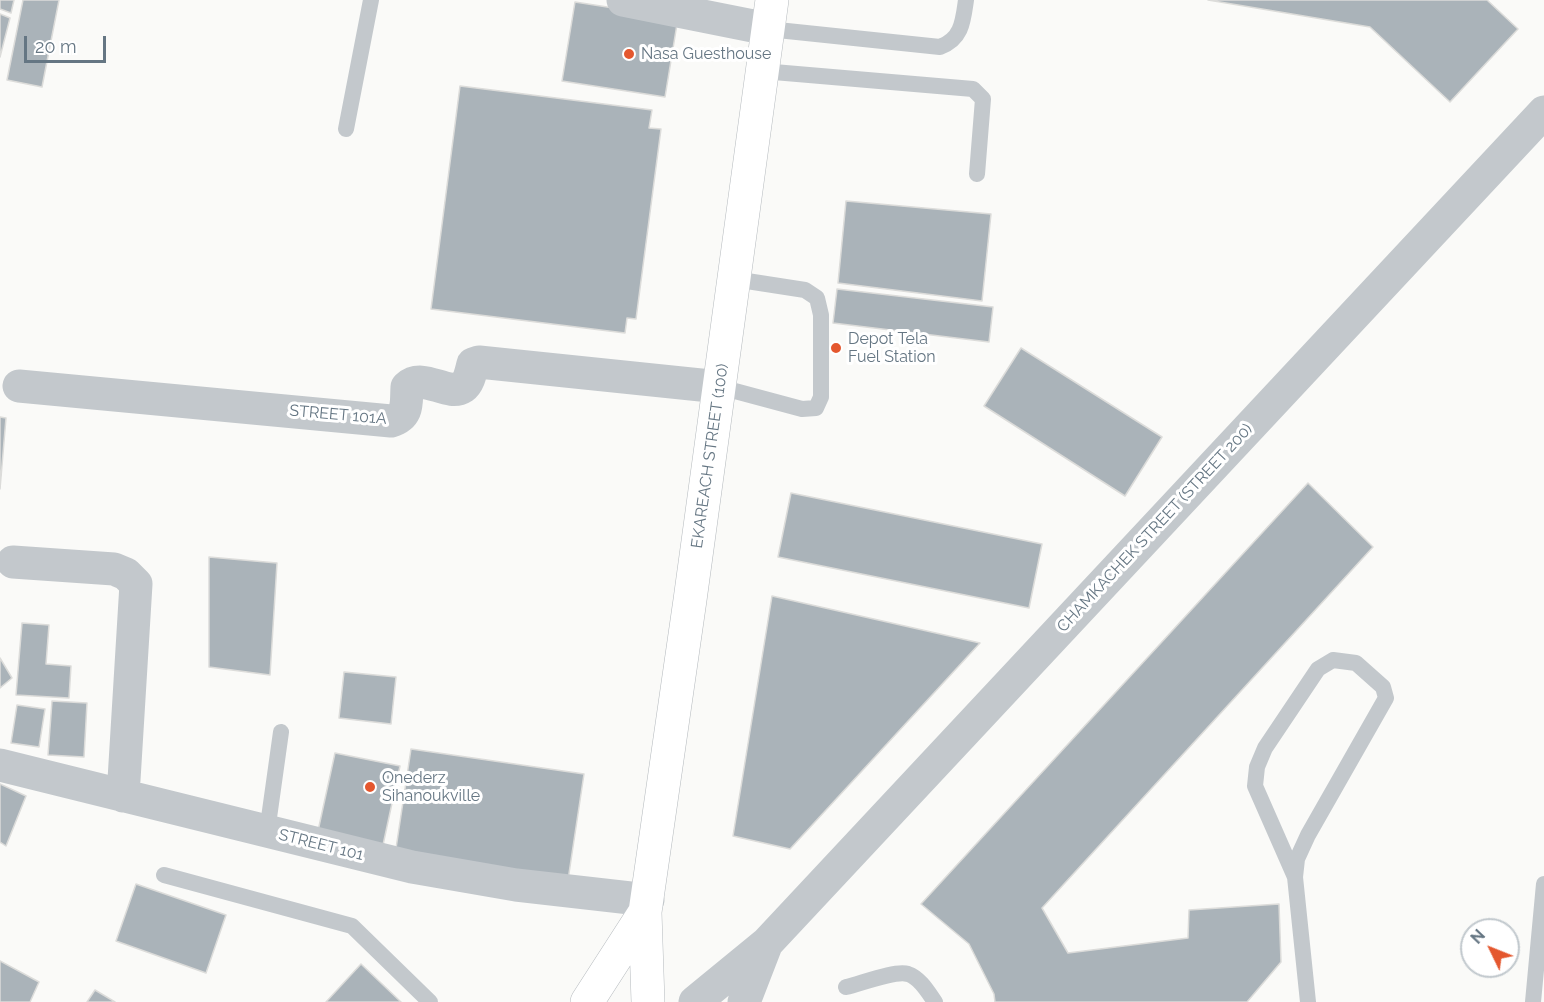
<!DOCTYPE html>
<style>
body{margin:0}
#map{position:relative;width:1544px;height:1002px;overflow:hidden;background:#fafaf8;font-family:Raleway,sans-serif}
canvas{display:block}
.north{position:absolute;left:1460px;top:918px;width:60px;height:60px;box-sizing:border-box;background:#fff;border:2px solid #c1c8cd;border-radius:50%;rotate:313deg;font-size:16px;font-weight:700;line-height:24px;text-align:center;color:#657683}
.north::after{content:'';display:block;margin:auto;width:21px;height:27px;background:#e4572e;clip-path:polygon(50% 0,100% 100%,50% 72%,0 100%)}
.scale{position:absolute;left:24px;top:36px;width:82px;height:27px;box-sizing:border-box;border:3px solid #657683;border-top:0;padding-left:8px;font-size:18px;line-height:21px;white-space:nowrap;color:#657683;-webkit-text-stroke:4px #fff;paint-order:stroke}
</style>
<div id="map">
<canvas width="1544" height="1002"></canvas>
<div class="north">N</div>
<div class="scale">20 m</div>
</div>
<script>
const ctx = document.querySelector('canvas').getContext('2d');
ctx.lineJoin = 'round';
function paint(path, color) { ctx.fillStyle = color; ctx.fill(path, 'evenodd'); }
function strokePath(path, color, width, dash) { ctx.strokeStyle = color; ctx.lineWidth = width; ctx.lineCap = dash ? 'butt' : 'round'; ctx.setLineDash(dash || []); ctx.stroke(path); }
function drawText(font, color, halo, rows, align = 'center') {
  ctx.font = font + ' Raleway,sans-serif'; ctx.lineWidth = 6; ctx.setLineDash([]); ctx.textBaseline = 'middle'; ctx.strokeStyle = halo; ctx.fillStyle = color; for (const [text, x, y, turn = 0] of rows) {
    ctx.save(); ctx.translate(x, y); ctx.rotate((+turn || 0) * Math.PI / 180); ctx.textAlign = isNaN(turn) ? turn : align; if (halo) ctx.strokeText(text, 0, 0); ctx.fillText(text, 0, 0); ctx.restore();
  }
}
const building = new Path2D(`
 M0,0H14L11,13L0,9Z
 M23,0H59L42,87L7,80Z
 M1208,0H1487L1518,29L1450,102L1370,27Z
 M575,2L678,18L665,97L562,81Z
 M0,14L10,18L0,57Z
 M460,86L652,110L649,128L661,129L636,319L627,318L625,333L431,309Z
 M846,201L991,214L982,301L838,283Z
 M837,289L993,307L989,342L833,323Z
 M1021,348L1162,437L1125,496L984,406Z
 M0,417L6,418L0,489Z
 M1308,483L1373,547L1042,908L1068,953L1188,938L1189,910L1279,904L1281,962L1247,1002H995L994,994L969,944L921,904Z
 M791,493L1042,544L1029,608L778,557Z
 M209,557L277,563L270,675L209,667Z
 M772,596L980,643L790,849L733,836Z
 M22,623L49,625L46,664L71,666L69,698L16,695Z
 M0,658L12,678L0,688Z
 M344,672L396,677L391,724L339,718Z
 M52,701L87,703L84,757L48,755Z
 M17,705L45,709L39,747L11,743Z
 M411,749L584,774L568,880L395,855Z
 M335,753L400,766L383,845L318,831Z
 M0,784L26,796L6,846L0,842Z
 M136,884L226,915L206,973L116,941Z
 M0,961L39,982L30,1002H0Z
 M361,964L401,1002H326Z
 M95,990L115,1002H87Z`);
const lane = new Path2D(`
 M768,29L940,47C962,39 963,21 966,0
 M762,71L973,89L983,99L977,174
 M346,129L371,0
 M720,387L802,409L816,408L821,397V315L817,298L805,290L734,279
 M267,832L281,732
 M164,875L352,926L430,1002
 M1295,877L1255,786L1257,767L1265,748L1318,669L1333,660L1356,663L1383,687L1386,698L1308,835L1297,859L1295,877L1308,1002
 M846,987C860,984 895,970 908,974C920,978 928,992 935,1002
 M1533,1002L1544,884`);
const street = new Path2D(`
 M623,0L768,29
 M19,386L391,421C409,416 406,403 407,387C423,372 448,397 463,387C469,383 471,371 473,364L479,362L720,387
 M13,562L114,569L126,574L136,584L123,796
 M0,765L412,867L516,885L648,900
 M695,1002L767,943L1544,112
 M744,1002L766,945`);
const primary = new Path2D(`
 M587,1002L645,912
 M648,1002L645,912L690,600L772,0`);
const markers = [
 [629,54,6,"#e4572e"],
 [836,348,6,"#e4572e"],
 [370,787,6,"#e4572e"]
];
const poiNames = [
 ["Nasa Guesthouse",641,54],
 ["Depot Tela",848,339],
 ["Fuel Station",848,357],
 ["Onederz",382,778],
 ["Sihanoukville",382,796]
];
const streetNames = [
 ["STREET 101A",338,415,5],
 ["EKAREACH STREET (100)",710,456,-82],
 ["CHAMKACHEK STREET (STREET 200)",1155,528,-47],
 ["STREET 101",321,845,14]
];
paint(building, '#aab3b9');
strokePath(building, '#dcdcda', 1.5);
strokePath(primary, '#b5babe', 34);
strokePath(lane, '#c3c8cc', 16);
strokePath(street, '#c3c8cc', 33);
strokePath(primary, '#fff', 33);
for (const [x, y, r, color] of markers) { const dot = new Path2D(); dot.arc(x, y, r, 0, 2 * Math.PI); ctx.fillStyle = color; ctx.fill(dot); strokePath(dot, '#fff', 2); }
drawText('16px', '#657683', '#fff', poiNames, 'left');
drawText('16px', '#657683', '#fff', streetNames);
</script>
